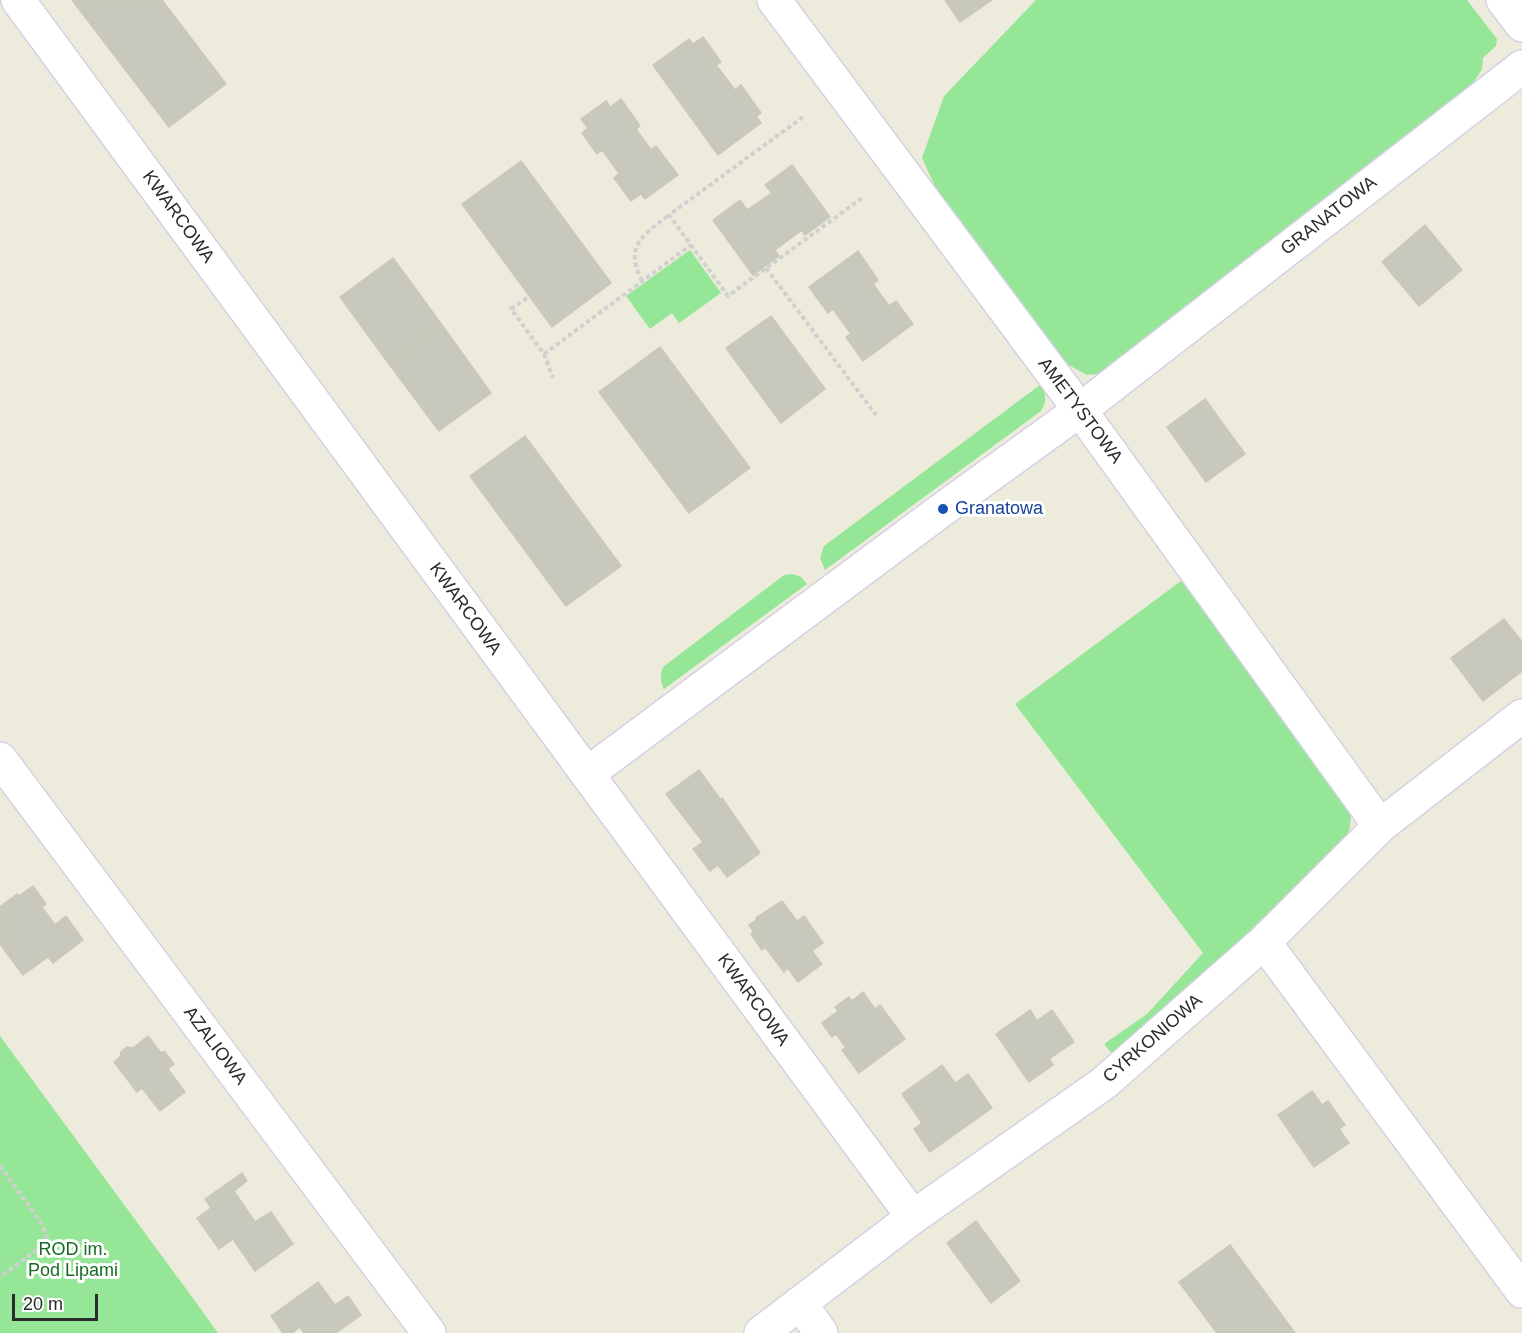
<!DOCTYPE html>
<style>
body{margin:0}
#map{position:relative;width:1522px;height:1333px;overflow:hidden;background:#edecdc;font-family:Arial,sans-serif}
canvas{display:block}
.scale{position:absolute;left:12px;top:1294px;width:86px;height:27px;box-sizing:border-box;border:3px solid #2b2b2b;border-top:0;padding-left:8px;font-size:18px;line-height:21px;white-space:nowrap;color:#2b2b2b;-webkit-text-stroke:4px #fff;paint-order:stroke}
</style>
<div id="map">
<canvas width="1522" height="1333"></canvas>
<div class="scale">20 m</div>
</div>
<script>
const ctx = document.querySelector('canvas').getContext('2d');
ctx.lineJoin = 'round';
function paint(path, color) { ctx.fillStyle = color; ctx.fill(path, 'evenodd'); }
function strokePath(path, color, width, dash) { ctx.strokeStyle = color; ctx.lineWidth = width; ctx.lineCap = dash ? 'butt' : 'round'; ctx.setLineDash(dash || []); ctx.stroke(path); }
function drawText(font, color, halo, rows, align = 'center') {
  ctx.font = font + ' Arial,sans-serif'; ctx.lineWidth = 6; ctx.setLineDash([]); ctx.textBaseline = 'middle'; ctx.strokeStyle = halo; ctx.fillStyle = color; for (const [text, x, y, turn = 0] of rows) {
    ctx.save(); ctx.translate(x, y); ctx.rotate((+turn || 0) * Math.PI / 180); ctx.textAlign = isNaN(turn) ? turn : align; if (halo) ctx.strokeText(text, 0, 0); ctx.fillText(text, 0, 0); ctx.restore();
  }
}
const green = new Path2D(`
 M1036,0H1467L1497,39L1496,46L1483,58L1482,69L1472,85L1105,373L1087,375L1067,364L943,204L922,158L944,96Z
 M690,250L721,293L679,323L672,313L650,329L626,296Z
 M1040,385C1047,395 1047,401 1041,411L825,570L820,558L824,546Z
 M793,574L801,577L807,584L664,689C660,681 660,675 663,667L784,575Z
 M1185,578L1347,802L1351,819L1348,837L1215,964L1113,1055L1104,1044L1147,1014L1203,953L1015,704Z
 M0,1036L195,1301L218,1333H0Z`);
const building = new Path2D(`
 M72,0H162L226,84L169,127Z
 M945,0H992L960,22Z
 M703,37L721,62L716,65L735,90L741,85L761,113L756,116L761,123L718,155L653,65L689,39L693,44Z
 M621,99L640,126L636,129L651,150L656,146L678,175L645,199L641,194L631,201L614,178L619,173L602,150L597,154L582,133L588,128L581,119L606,101L610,107Z
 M521,161L611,283L552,327L462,204Z
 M792,165L830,217L805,235L802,230L775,250L779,256L753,275L713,220L740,200L747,210L772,193L765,185Z
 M1425,225L1462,270L1419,306L1382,262Z
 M858,251L878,280L873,284L889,306L896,301L913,324L863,361L846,337L851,334L833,309L828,313L809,287Z
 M393,258L442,325L389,364L340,297Z
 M771,316L825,389L781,423L726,348Z
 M442,325L491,393L439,431L389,364Z
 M660,347L750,468L689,513L599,392Z
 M1205,399L1245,454L1206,482L1167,427Z
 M525,436L621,566L566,606L470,476Z
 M1504,619L1522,642V671L1483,701L1451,658Z
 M699,770L721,800L722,798L760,853L727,877L718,865L710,871L693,849L703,842L666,794Z
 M33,886L46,904L42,907L55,925L66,916L83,940L53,963L48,957L23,975L0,944V910L2,909L0,907L17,894L19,896Z
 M782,901L797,921L804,916L823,943L812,951L822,964L798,982L788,968L784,972L765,947L762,950L751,934L754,932L749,925L757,920L756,918Z
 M863,992L875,1009L880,1005L905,1039L859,1073L842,1050L846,1048L836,1034L832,1037L822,1023L838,1011L835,1007L849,997L852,1001Z
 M1030,1010L1037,1021L1052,1010L1074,1042L1049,1059L1053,1065L1029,1082L996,1034Z
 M148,1036L161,1053L164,1051L174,1064L168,1069L185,1092L160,1111L142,1088L137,1092L114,1062L120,1057L121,1052L127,1047L133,1048Z
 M942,1065L955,1083L968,1074L992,1108L930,1152L914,1129L922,1123L902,1094Z
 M1312,1091L1322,1105L1328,1101L1345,1125L1339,1129L1349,1143L1314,1167L1278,1115Z
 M242,1173L247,1181L234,1191L255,1222L271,1212L293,1244L255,1271L233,1239L219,1249L197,1218L211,1208L205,1199Z
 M976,1221L1020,1281L991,1303L947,1243Z
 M1230,1245L1295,1333H1217L1179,1282Z
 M318,1282L335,1305L348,1296L361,1315L336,1333H304L300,1327L292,1333H283L271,1316Z`);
const path = new Path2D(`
 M803,117L669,215L728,296L862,198
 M766,268L876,415
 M642,281C624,246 642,236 669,215
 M527,298L511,309L544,354L553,378
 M544,354L691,245
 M0,1166L41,1223L49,1241L0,1277`);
const minor = new Path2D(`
 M18,0L913,1217
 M774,0L1080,410L1380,826
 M1503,0L1522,25
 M0,759L429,1333
 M587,774L943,509L1080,410L1522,67
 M1264,942L1522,1291
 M800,1303L821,1333
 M761,1333L913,1217L1104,1083L1264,942L1380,826L1522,716`);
const markers = [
 [943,509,6,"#1a4fb4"]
];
const streetNames = [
 ["GRANATOWA",1329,216,-38],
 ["KWARCOWA",178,217,54],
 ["AMETYSTOWA",1080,411,53],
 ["KWARCOWA",465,609,54],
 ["KWARCOWA",753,1000,54],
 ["CYRKONIOWA",1153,1039,-41],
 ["AZALIOWA",215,1046,53]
];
const transitNames = [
 ["Granatowa",955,509]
];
const parkNames = [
 ["ROD im.",73,1250],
 ["Pod Lipami",73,1271]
];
paint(green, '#96e698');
paint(building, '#c9c8bc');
strokePath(building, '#c9c9b6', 1.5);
strokePath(minor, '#d5d1e4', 36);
strokePath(path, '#d0d0d0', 4, [4.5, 3]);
strokePath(minor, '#fff', 33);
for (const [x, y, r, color] of markers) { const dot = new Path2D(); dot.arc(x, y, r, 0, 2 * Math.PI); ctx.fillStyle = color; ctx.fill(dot); strokePath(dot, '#fff', 2); }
drawText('18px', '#2b2b2b', '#fff', streetNames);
drawText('18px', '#164399', '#fff', transitNames, 'left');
drawText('18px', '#176c25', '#fff', parkNames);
</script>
